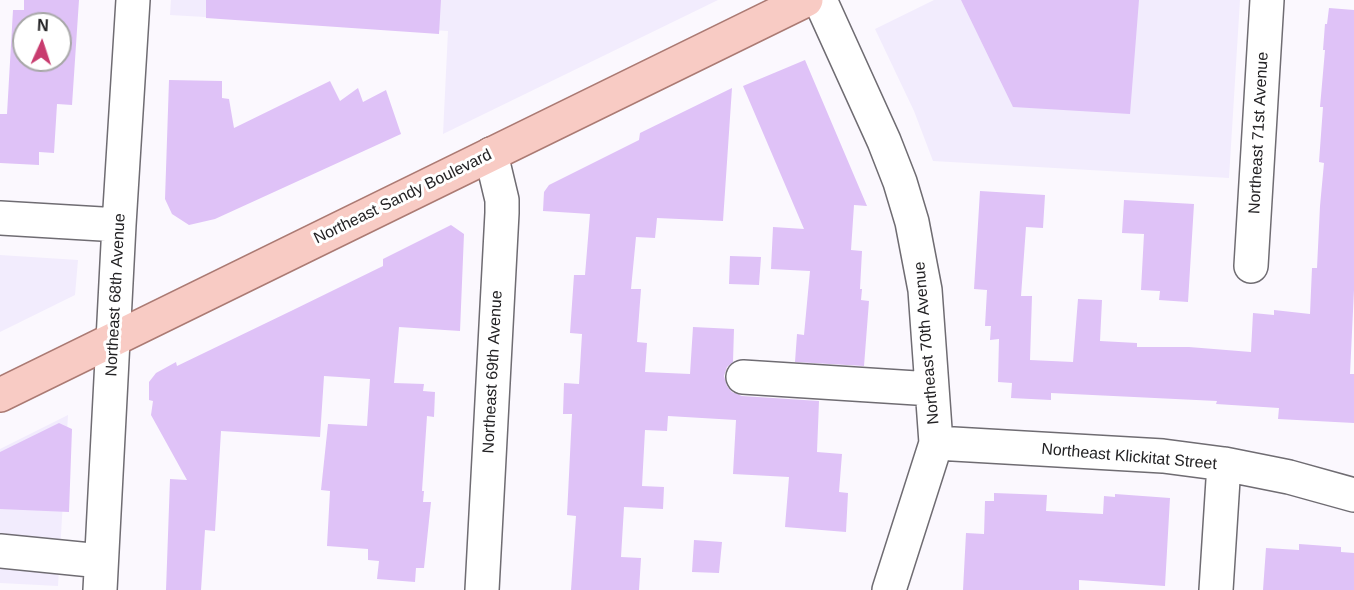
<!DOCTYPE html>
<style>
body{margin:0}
#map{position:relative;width:1354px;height:590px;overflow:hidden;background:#fbf8fe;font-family:Arial,sans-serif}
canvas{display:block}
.north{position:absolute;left:12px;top:12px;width:60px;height:60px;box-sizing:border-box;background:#fff;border:2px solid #a7a7a7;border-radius:50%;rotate:3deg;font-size:16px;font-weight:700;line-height:24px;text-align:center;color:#232224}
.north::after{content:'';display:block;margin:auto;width:21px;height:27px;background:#c83c6f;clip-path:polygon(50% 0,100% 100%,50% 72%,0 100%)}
</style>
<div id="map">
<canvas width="1354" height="590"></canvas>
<div class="north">N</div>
</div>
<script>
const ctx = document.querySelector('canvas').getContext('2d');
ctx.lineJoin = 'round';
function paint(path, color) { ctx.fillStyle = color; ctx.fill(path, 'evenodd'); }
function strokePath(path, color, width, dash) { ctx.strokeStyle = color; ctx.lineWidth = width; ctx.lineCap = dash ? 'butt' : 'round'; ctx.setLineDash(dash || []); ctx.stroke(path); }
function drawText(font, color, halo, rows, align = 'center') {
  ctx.font = font + ' Arial,sans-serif'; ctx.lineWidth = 6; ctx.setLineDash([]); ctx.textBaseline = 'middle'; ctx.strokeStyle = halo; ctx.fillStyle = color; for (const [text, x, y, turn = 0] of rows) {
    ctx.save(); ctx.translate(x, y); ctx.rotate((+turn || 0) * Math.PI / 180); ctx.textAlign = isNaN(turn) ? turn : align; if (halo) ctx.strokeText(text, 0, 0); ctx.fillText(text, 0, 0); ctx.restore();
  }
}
const commercial = new Path2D(`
 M171,0H718L443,134L448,31L170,15Z
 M934,0H1240L1229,178L933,161L914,111L875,29Z
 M0,255L78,260L75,295L0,332Z
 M68,415L58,586L0,583V449Z`);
const building = new Path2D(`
 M24,0H79L72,105L57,104L54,153L39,152V165L0,163V114H7L13,10H24ZM24,24H60V60H24Z
 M206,0H441L439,34L206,18Z
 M961,0H1139L1130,114L1013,107Z
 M1329,8L1354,10V290L1350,374H1354V423L1278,419L1279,408L1216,404L1217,401L1051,393V400L1011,398L1012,383L998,382L999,339L990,340L991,326H985L987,290L974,289L980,191L1045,195L1043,228L1026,227L1021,296H1032L1030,360L1073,362L1078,299L1102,300L1100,341L1137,343V347H1189L1251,352L1253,313L1274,315V310L1310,314L1312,268H1317L1320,206L1324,163L1319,162L1323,107H1320L1325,50H1323L1325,24H1327Z
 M805,60L867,206L854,205L851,250L862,251L860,289H862L861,300L869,301L864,366L795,362L797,334L804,335L810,271L771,269L773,227L804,229L743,86Z
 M169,80L222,81V98L229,99L234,128L330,81L340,101L358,88L363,102L386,90L401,134L215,219L189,225L172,214L165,199Z
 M732,88L723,221L657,218L655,238L636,237L631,289H641L637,342L647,343L645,372L690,374L693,327L734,329L733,362L727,367L724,376L727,386L732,392L742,396L819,401L817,452L842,454L839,492L848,493L846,532L785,527L789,477L733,474L736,420L668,416L667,431L645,430L642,486L664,487L663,509L624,507L621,557L641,558L639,590H571L576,516L567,515L572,414H563L564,383L579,384L582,334L570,333L574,275H585L590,214L543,211L544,192L549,185L639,140L640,133Z
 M1124,200L1194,204L1188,302L1159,300L1160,291L1141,290L1144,234L1122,233Z
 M451,225L464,234L460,331L399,327L394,383L424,384L423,391L435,392L434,417L427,416L422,491H424L423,502H431L424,568H416L415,582L377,579L379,561L368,560V549L327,546L330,491L321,490L328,424L367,426L370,379L324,376L320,437L221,431L215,531L205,530L201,590H166L170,479L187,480L151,415L153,401L149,400V382L156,373L176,362L177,366L291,311L383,266V259Z
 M730,256L761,257L759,285L729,284Z
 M59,423L72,429L69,512L0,509V452Z
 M994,493L1047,495L1046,511L1103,514L1104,496L1115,497V494L1170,498L1165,586L1079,580V590H963L966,533L984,534L985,501H994Z
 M694,540L722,542L719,573L692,572Z
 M1299,544L1341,547V552L1354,553V590H1263L1266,548L1299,550Z`);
const minor = new Path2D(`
 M820,0L884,141L900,182L912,222L925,290L936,443L889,590
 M0,218L119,225
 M1251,266L1267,0
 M743,377L932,389
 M936,443L1163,456L1224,464L1289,477L1354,495
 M0,551L101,561
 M100,590L119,225L133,0
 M482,590L502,213V200L491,154
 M1216,590L1224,464`);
const major = new Path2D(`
 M0,395L806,0`);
const streetNames = [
 ["Northeast 71st Avenue",1259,133,-87],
 ["Northeast Sandy Boulevard",403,197,-26],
 ["Northeast 68th Avenue",116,295,-87],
 ["Northeast 70th Avenue",927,343,-95],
 ["Northeast 69th Avenue",493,372,-87],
 ["Northeast Klickitat Street",1129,457,5]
];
paint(commercial, '#f2ecfd');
paint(building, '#dfc2f7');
strokePath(minor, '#6f6c72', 36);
strokePath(major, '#ab7a73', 36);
strokePath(minor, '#fff', 33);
strokePath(major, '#f8cbc4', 33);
drawText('16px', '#232224', '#fff', streetNames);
</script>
